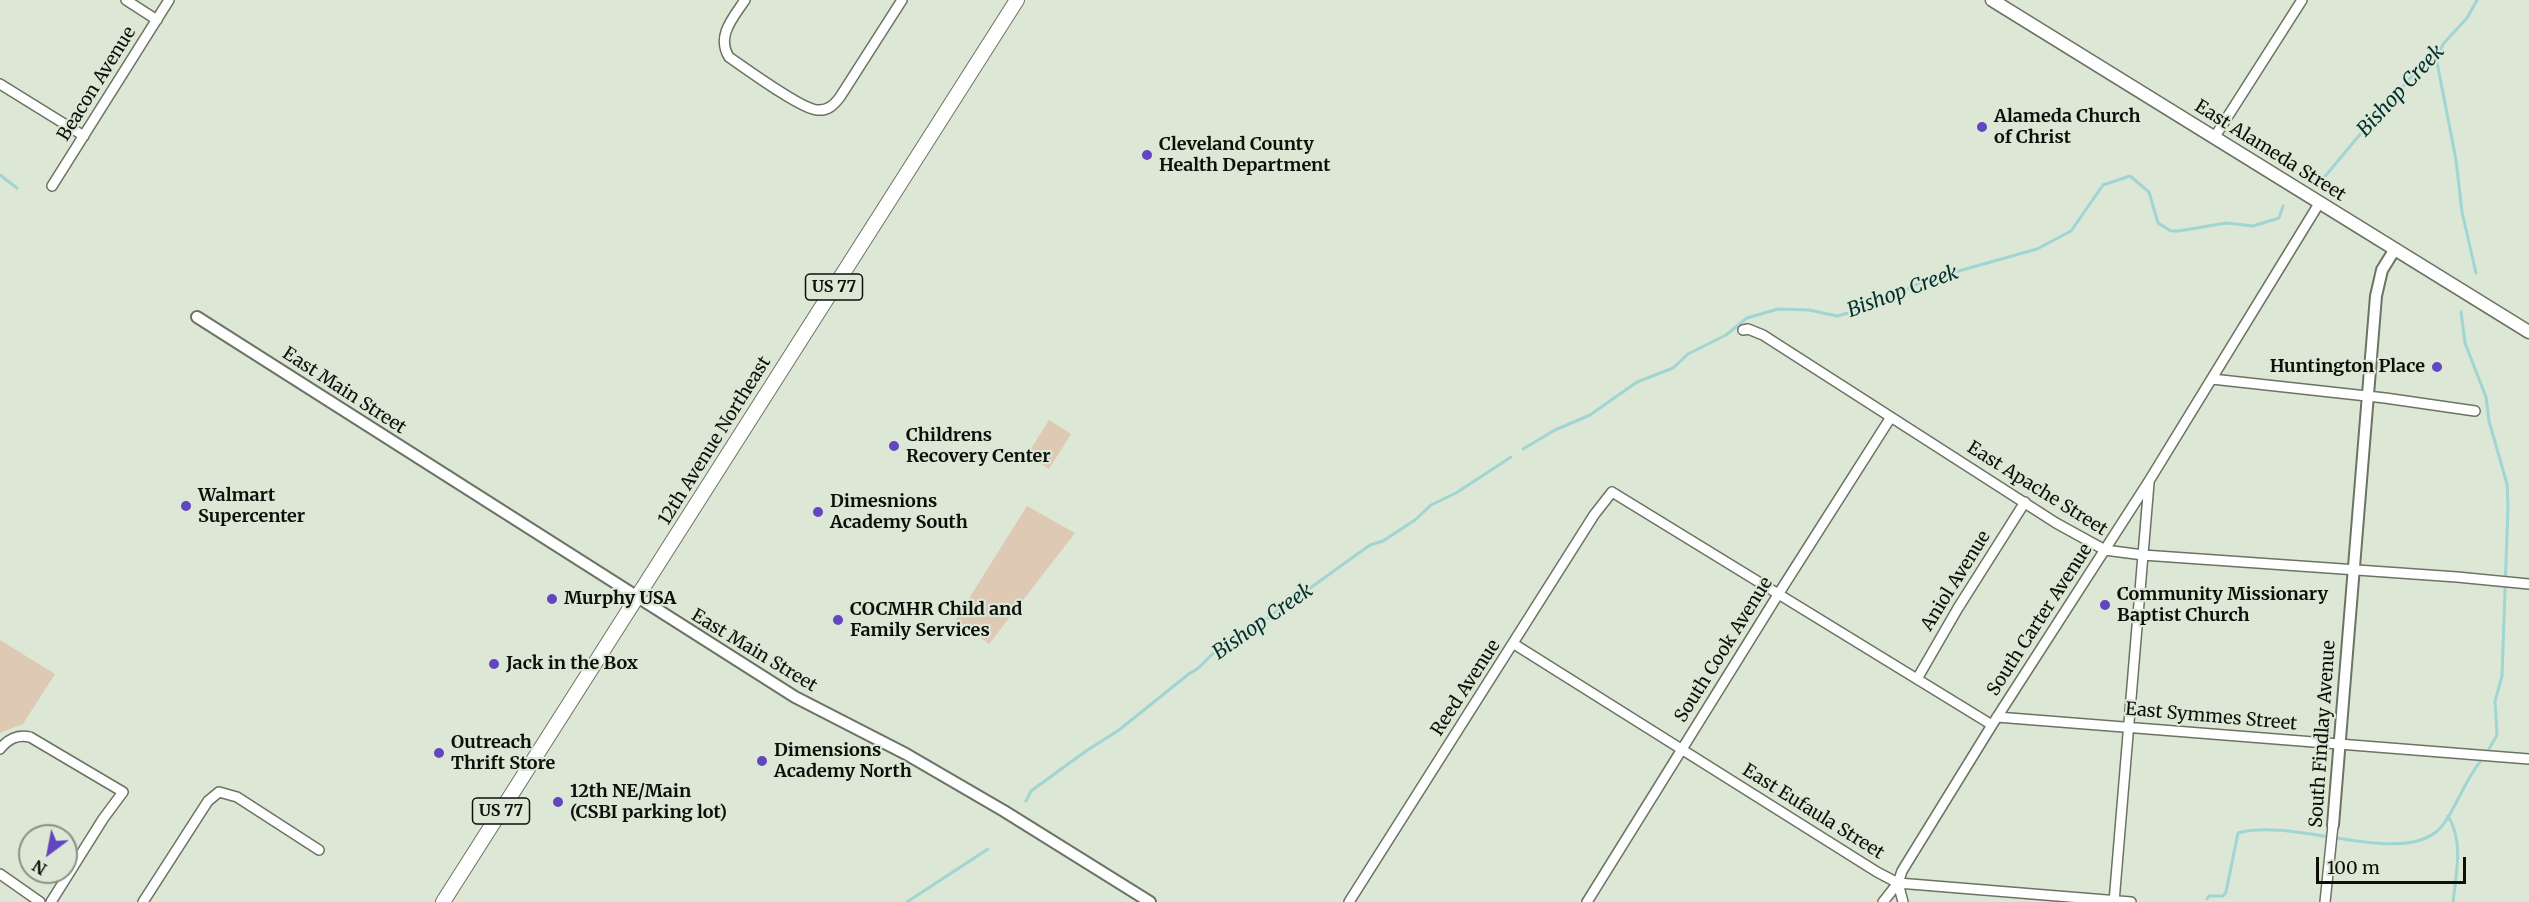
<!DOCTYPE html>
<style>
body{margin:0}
#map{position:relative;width:2529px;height:902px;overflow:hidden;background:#dde7d5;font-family:Merriweather,serif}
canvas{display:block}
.north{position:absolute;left:18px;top:824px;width:60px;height:60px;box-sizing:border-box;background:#dde7d5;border:2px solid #8a9184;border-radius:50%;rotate:212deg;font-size:16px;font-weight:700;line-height:24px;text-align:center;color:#0d100a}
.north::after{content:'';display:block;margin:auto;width:21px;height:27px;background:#6246bf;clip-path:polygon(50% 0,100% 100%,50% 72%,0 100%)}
.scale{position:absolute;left:2316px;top:857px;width:150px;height:27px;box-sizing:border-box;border:3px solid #0d100a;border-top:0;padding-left:8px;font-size:18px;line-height:21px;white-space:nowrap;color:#0d100a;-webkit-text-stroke:4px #dde7d5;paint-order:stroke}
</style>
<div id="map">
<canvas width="2529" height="902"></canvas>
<div class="north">N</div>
<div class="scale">100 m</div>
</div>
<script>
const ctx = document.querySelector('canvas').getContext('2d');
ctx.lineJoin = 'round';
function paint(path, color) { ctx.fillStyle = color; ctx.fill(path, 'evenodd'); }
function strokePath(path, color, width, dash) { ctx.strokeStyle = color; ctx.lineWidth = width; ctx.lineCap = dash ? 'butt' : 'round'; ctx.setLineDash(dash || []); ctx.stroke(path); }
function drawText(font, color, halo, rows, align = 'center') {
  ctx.font = font + ' Merriweather,serif'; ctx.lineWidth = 4.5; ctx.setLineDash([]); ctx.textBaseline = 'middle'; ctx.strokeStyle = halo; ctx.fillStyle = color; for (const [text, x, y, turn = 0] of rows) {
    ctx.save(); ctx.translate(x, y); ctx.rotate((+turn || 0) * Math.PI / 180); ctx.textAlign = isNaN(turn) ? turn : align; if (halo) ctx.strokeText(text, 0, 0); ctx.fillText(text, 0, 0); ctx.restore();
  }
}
const green = new Path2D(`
 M1049,420L1071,434L1049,469L1027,455Z
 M1027,506L1075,533L989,644L956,619Z
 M0,640L55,674L23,724L0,733Z`);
const stream = new Path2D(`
 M2436,57L2456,160L2462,212L2476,273
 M0,175L17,188
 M2322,180L2377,114L2428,59L2436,57L2444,43L2467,18L2477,0
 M2461,312L2465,343L2486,397L2489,421L2507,484L2508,506L2502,676L2495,701L2497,735L2489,749
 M1523,449L1555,430L1590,415L1637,382L1673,368L1688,354L1726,335L1747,318L1778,309L1809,310L1837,316L1874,306L1923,281L2037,249L2071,231L2103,185L2130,176L2149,192L2158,223L2171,231H2179L2226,223L2253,226L2279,218L2283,206
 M1026,801L1031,791L1086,751L1119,730L1190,673C1203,668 1207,656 1218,650C1222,647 1228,647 1232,645C1253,633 1269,613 1292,601L1370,545L1383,541L1415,520L1431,505L1456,493L1511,457
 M2448,816C2464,842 2456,873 2453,902
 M2207,899L2209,896H2223L2226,892L2238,833C2292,817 2394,865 2436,832C2451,821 2465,779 2480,762
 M907,902L988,849`);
const minor = new Path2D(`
 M126,0L157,20
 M745,0C733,18 716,36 729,57C745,68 801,109 817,110C828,111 834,105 840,97L902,0
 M0,84L84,136
 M2214,138L2302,0
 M52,186L169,0
 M1743,330L1748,329L1763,335L2056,523L2105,550L2143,555L2457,577L2529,584
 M2212,379L2385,398L2475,411
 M1514,644L1877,872L1898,883L2131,902
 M1917,679L1958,608L2025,502
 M1997,717L2529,759
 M0,749C8,739 17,734 30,737L123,792L103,819L51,902
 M0,874L40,902
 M1898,883L1903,902
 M143,902L208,801L219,792L237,797L319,850
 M1349,902L1594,515L1612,492L1992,725
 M1587,902L1779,593L1891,417
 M1883,902L1898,883L1902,871L1992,725L2149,481L2320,202
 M2114,902L2149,483
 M2325,902L2333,825`);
const tertiary = new Path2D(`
 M197,317L795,697L906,754L1004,811L1150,902
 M2333,825L2376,296L2382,270L2395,249`);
const secondary = new Path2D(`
 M1992,0L2529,332`);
const primary = new Path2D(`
 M443,902L1017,0`);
const markers = [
 [1982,127,6,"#6246bf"],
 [1147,155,6,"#6246bf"],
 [2437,367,6,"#6246bf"],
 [894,446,6,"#6246bf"],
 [186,506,6,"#6246bf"],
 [818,512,6,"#6246bf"],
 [552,599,6,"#6246bf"],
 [2105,605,6,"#6246bf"],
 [838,620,6,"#6246bf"],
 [494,664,6,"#6246bf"],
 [439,753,6,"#6246bf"],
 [762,761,6,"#6246bf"],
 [558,802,6,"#6246bf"]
];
const shields = [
 [834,287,57],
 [501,811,57]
];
const shieldNames = [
 ["US 77",834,287],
 ["US 77",501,811]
];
const streetNames = [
 ["Beacon Avenue",97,84,-58],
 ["East Alameda Street",2270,151,32],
 ["East Main Street",344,391,33],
 ["12th Avenue Northeast",715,441,-58],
 ["East Apache Street",2037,489,32],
 ["Aniol Avenue",1956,581,-58],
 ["South Carter Avenue",2040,620,-57],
 ["South Cook Avenue",1724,650,-58],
 ["East Main Street",754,651,31],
 ["Reed Avenue",1466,688,-57],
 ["East Symmes Street",2211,717,5],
 ["South Findlay Avenue",2323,734,-86],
 ["East Eufaula Street",1813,812,32]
];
const poiNames = [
 ["Alameda Church",1994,117],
 ["of Christ",1994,138],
 ["Cleveland County",1159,145],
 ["Health Department",1159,166],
 ["Huntington Place",2425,367,"right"],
 ["Childrens",906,436],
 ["Recovery Center",906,457],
 ["Walmart",198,496],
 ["Supercenter",198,517],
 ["Dimesnions",830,502],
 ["Academy South",830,523],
 ["Community Missionary",2117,595],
 ["Baptist Church",2117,616],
 ["Murphy USA",564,599],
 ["COCMHR Child and",850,610],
 ["Family Services",850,631],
 ["Jack in the Box",506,664],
 ["Outreach",451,743],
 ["Thrift Store",451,764],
 ["Dimensions",774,751],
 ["Academy North",774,772],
 ["12th NE/Main",570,792],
 ["(CSBI parking lot)",570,813]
];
const waterNames = [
 ["Bishop Creek",2401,91,-47],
 ["Bishop Creek",1903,292,-20],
 ["Bishop Creek",1263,622,-35]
];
paint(green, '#dec9b4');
strokePath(stream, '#a0d5d3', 3);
strokePath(minor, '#6b7363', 12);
strokePath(tertiary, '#6b7363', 14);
strokePath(secondary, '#6b7363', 15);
strokePath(primary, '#6b7363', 16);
strokePath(minor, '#fff', 9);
strokePath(tertiary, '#fff', 10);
strokePath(secondary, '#fff', 12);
strokePath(primary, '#fff', 14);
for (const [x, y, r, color] of markers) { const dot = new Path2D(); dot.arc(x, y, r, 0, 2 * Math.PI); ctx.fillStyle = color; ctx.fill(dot); strokePath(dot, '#dde7d5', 2); }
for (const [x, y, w] of shields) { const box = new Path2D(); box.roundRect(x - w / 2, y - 13, w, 26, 4.5); ctx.fillStyle = '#dde7d5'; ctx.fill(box); strokePath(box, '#0d100a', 1.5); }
drawText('bold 16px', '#0d100a', null, shieldNames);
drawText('18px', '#0d100a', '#dde7d5', streetNames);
drawText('bold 18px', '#0d100a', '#dde7d5', poiNames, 'left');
drawText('italic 20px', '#003131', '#dde7d5', waterNames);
</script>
